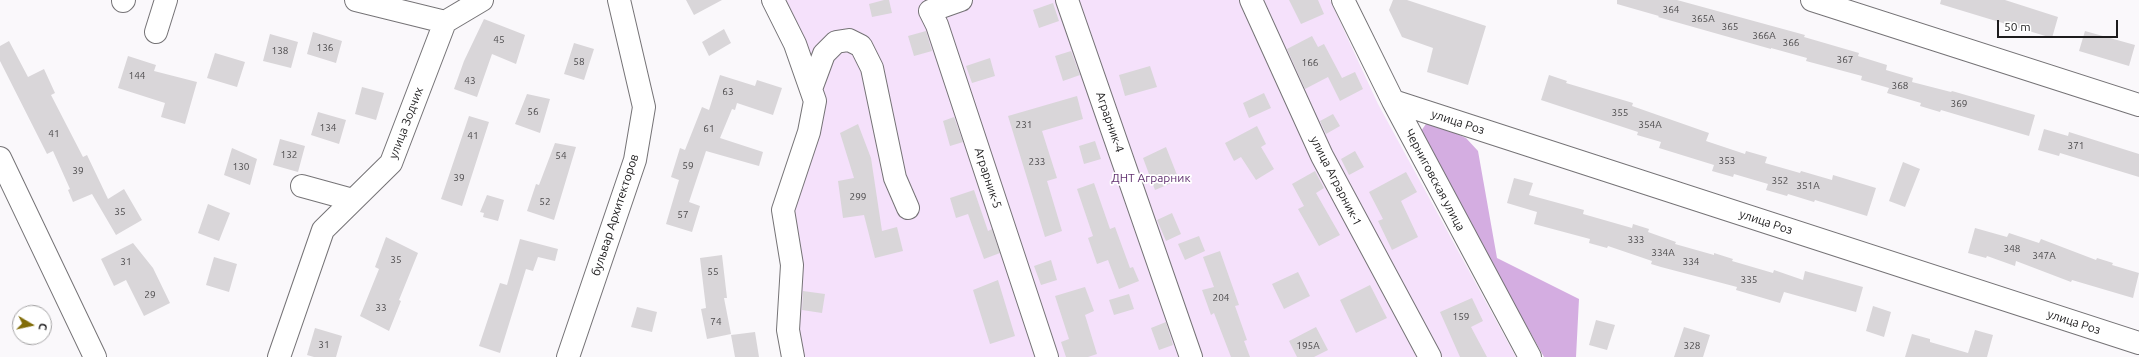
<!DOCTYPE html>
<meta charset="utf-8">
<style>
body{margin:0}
#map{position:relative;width:2139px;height:357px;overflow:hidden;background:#faf8fb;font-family:Ubuntu,sans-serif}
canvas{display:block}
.north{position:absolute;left:12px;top:305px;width:40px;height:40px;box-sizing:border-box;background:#fff;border:1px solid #a5a4a5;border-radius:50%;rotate:99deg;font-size:11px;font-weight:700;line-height:16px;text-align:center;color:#1d1c1d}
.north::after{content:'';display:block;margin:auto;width:14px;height:18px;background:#816c07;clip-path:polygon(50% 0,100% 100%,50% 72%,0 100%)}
.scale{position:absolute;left:1997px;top:20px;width:121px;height:18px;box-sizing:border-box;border:2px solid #1d1c1d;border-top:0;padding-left:5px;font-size:12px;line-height:14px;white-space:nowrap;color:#1d1c1d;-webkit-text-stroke:3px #fff;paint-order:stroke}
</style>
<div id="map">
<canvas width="2139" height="357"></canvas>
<div class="north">С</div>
<div class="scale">50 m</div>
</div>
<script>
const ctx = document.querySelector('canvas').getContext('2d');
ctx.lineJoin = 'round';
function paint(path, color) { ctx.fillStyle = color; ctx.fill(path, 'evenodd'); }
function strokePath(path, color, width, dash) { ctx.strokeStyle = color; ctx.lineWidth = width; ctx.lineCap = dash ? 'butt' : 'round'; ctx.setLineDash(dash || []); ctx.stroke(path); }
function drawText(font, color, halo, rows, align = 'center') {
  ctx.font = font + ' Ubuntu,sans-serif'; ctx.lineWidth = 3.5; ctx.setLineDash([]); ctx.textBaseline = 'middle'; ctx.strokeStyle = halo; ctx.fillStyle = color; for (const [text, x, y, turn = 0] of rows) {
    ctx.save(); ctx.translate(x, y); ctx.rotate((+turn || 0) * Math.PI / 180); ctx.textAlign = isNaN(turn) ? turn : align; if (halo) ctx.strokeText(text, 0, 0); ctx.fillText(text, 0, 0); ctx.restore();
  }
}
const green = new Path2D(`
 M786,0H1330L1378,104L1516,357H801L793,321V204L814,142L826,97Z`);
const forest = new Path2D(`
 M1428,121L1466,138L1478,151L1497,258L1579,299L1576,357H1544L1419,134Z`);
const building = new Path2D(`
 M686,0H722L694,15Z
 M884,0H889L892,13L872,17L869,4Z
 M1289,0H1318L1324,14L1301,24Z
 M1393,0H1407L1486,26L1468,85L1427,72L1433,48L1402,37L1389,10Z
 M1617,0H1677L1805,35L1804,37L1859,53L1858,56L1887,65L1886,70L1913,78L1912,82L1951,92L1952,91L2035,115L2029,136L1941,110L1940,112L1920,106L1921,103L1887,93L1889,88L1861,80L1862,76L1806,61L1807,58L1771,48V49L1658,17L1659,16L1617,4Z
 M1941,0H2005L2058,17L2052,38L1940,4Z
 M1053,3L1059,21L1039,28L1033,10Z
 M484,19L525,35L516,64L492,54L477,97L454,89L464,61Z
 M724,29L731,43L709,56L702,42Z
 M926,31L932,51L914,56L908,36Z
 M2085,31L2135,45L2129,66L2079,51Z
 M313,32L342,41L336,63L307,54Z
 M270,34L298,42L291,68L263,61Z
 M1312,36L1318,47L1324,44L1342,78L1355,72L1363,89L1340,101L1328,77L1305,89L1287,49Z
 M9,41L28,77L44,69L55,93L51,95L83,157L87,155L108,199L124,189L142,220L116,235L92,194L73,202L68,190L70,189L53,151L47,154L0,61V46Z
 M574,43L594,49L584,80L564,74Z
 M1071,51L1080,75L1063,81L1055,56Z
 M215,53L245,62L237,87L207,78Z
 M128,56L156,65L154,71L197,82L185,124L161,117L165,103L118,88Z
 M990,58L995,76L972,83L966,66Z
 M1150,66L1157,87L1125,96L1119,75Z
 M720,75L755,86L757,80L782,88L773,115L737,103L735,110L732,109L720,138L763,152L759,166L706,151L689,202L700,206L692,232L666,224L679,180L671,177L680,148L685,150L702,107L709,110Z
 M1549,75L1567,81L1566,83L1633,103L1632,106L1709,133L1706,141L1745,154L1746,151L1767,157L1765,163L1800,173L1801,171L1832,180L1833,175L1876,188L1867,216L1815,200L1814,202L1788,194L1787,196L1766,190L1768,184L1734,174L1733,177L1712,171L1714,165L1659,148L1661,142L1637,135L1638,132L1541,100Z
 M362,87L384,93L376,120L355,114Z
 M1264,93L1271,108L1249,118L1243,103Z
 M527,94L550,99L540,133L515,124Z
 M1077,96L1083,119L1042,131L1057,178L1047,181L1062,231L1045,237L1008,116Z
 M318,112L346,120L339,144L311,135Z
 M1333,114L1340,126L1326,134L1320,121Z
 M469,116L489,122L462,206L441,199Z
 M954,117L963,142L950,146L943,121Z
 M858,124L871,158L882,231L897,227L903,251L875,258L864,215L843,218L838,181L854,178L840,133Z
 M1257,126L1266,144L1261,147L1274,169L1256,180L1241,157L1234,161L1225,143Z
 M2044,129L2068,136L2069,132L2139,154V177L2060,153L2059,156L2038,150Z
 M280,139L305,146L298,172L273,165Z
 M1095,141L1101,159L1084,164L1079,146Z
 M555,143L576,147L554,220L527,211L536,184L539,185Z
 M1166,147L1179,180L1155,190L1143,158Z
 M232,148L257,159L250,185L224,175Z
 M1355,151L1364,167L1349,175L1341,159Z
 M1903,162L1920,169L1905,207L1889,201Z
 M1315,171L1324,188L1316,193L1340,235L1319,246L1298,209L1304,206L1292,184Z
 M1406,172L1417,192L1401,201L1418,237L1392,250L1378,221L1383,219L1369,192Z
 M1514,178L1533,183L1529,195L1584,210L1583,214L1632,228L1633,224L1649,229L1648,232L1676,242L1675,244L1714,255V253L1733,259L1732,261L1773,273L1774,270L1803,280L1805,271L1863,287L1856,312L1784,292L1780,303L1736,290L1737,287L1661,267L1651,264L1652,261L1608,246L1607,248L1589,243L1590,239L1534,224L1537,212L1507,203Z
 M1094,183L1110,229L1115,227L1130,268L1133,267L1139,281L1119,289L1108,260L1097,264L1088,238L1093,236L1077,189Z
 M974,190L988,231L992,229L1000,253L984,259L968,214L956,218L950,198Z
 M487,195L504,200L498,221L483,217L484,213L480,212Z
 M208,204L230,213L219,241L198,233Z
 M1172,213L1181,234L1166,241L1157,220Z
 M1975,228L2007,237L2009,233L2039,243L2041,239L2096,260L2097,258L2113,263L2112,265L2139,273L2133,298L2072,280L2071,282L2016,261L2015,266L1987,256L1986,258L1968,253Z
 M1199,236L1205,251L1185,260L1178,244Z
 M386,237L418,253L399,300L401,301L389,331L360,316L379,269L375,267Z
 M520,239L558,249L555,261L538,257L533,271L526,269L500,353L479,346L500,283L507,285Z
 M133,243L153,268L170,303L144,316L126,280L114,286L101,259Z
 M1220,251L1239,305L1235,306L1247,340L1244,341L1250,357H1231L1214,313L1211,315L1202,290L1214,287L1203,257Z
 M722,255L727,298H724L731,334L707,339L701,309L706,308L700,258Z
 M214,257L237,264L229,292L206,285Z
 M1051,260L1057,280L1041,285L1034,266Z
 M1298,272L1310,296L1284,309L1272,284Z
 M998,280L1015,336L990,344L973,290Z
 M1370,285L1387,318L1356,333L1340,300Z
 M1085,287L1094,311L1085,315L1097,354L1088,357H1066L1061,342L1069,339L1055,296Z
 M803,291L825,294L822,313L802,310Z
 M1129,294L1134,309L1114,315L1109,300Z
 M1472,298L1483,321L1471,327L1487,357H1460L1440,312Z
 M1873,306L1891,312L1884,337L1866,331Z
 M637,307L657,312L652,332L631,327Z
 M1596,320L1615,325L1607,350L1589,345Z
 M1166,322L1173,345L1159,350L1151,328Z
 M1316,327L1328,350L1314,357H1297L1289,341Z
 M1684,327L1710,335L1703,357H1674Z
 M315,328L342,336L336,357H314L307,355Z
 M1975,330L1993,335L1987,357H1905L1912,334L1930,339V342L1968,353Z
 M755,332L759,357H735L731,335Z`);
const minor = new Path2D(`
 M773,0L795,44L815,101L809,132L783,210L792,265L788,330L793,357
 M961,0L930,11L937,25L1047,357
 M1067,0L1191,357
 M1251,0L1322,156L1430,357
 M1343,0L1393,101L1530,357
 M1812,0L2139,105
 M123,1L124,0
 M445,22L482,0
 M156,32L166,0
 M811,89L824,54L836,42L849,40L861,46L872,68L895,178L908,208
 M1393,101L2139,343
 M0,158L95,357
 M302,186L353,200
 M279,357L323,230L391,163L445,22L356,0
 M568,357L635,160L644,107L619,0`);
const numberNames = [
 ["364",1671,10],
 ["365А",1703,19],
 ["365",1730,27],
 ["366А",1764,36],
 ["45",499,40],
 ["366",1791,43],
 ["136",325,48],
 ["138",280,51],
 ["367",1845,60],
 ["58",579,62],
 ["166",1310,63],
 ["144",137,76],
 ["43",470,81],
 ["368",1900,86],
 ["63",728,92],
 ["369",1959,104],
 ["56",533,112],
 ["355",1620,113],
 ["231",1024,125],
 ["354А",1650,125],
 ["134",328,128],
 ["61",709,129],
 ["41",54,134],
 ["41",473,136],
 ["371",2076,146],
 ["132",289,155],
 ["54",561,156],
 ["353",1727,161],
 ["233",1037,162],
 ["59",688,166],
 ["130",241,167],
 ["39",78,171],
 ["39",459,178],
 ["352",1780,181],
 ["351А",1808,186],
 ["299",858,197],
 ["52",545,202],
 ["35",120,212],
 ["57",683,215],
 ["333",1636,240],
 ["348",2012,249],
 ["334А",1663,253],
 ["347А",2044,256],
 ["35",396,260],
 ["31",126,262],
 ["334",1691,262],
 ["55",713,272],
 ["335",1749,280],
 ["29",150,295],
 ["204",1221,298],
 ["33",381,308],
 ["159",1461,317],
 ["74",716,322],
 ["31",324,345],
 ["195А",1308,346],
 ["328",1692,346]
];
const streetNames = [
 ["Аграрник-4",1110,122,71],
 ["улица Роз",1458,122,18],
 ["улица Зодчих",406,123,-69],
 ["Аграрник-5",988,178,72],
 ["Черниговская улица",1435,180,62],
 ["улица Аграрник-1",1336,181,63],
 ["бульвар Архитекторов",615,215,-72],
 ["улица Роз",1766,222,18],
 ["улица Роз",2074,322,18]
];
const parkNames = [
 ["ДНТ Аграрник",1151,178]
];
paint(green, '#f5e1fb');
paint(forest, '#d4ade1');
paint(building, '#d9d6d9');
strokePath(minor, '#757376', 24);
strokePath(minor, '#fff', 22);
drawText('10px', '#4c4a4c', null, numberNames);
drawText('12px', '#1d1c1d', '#fff', streetNames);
drawText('12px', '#613170', '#fff', parkNames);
</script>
